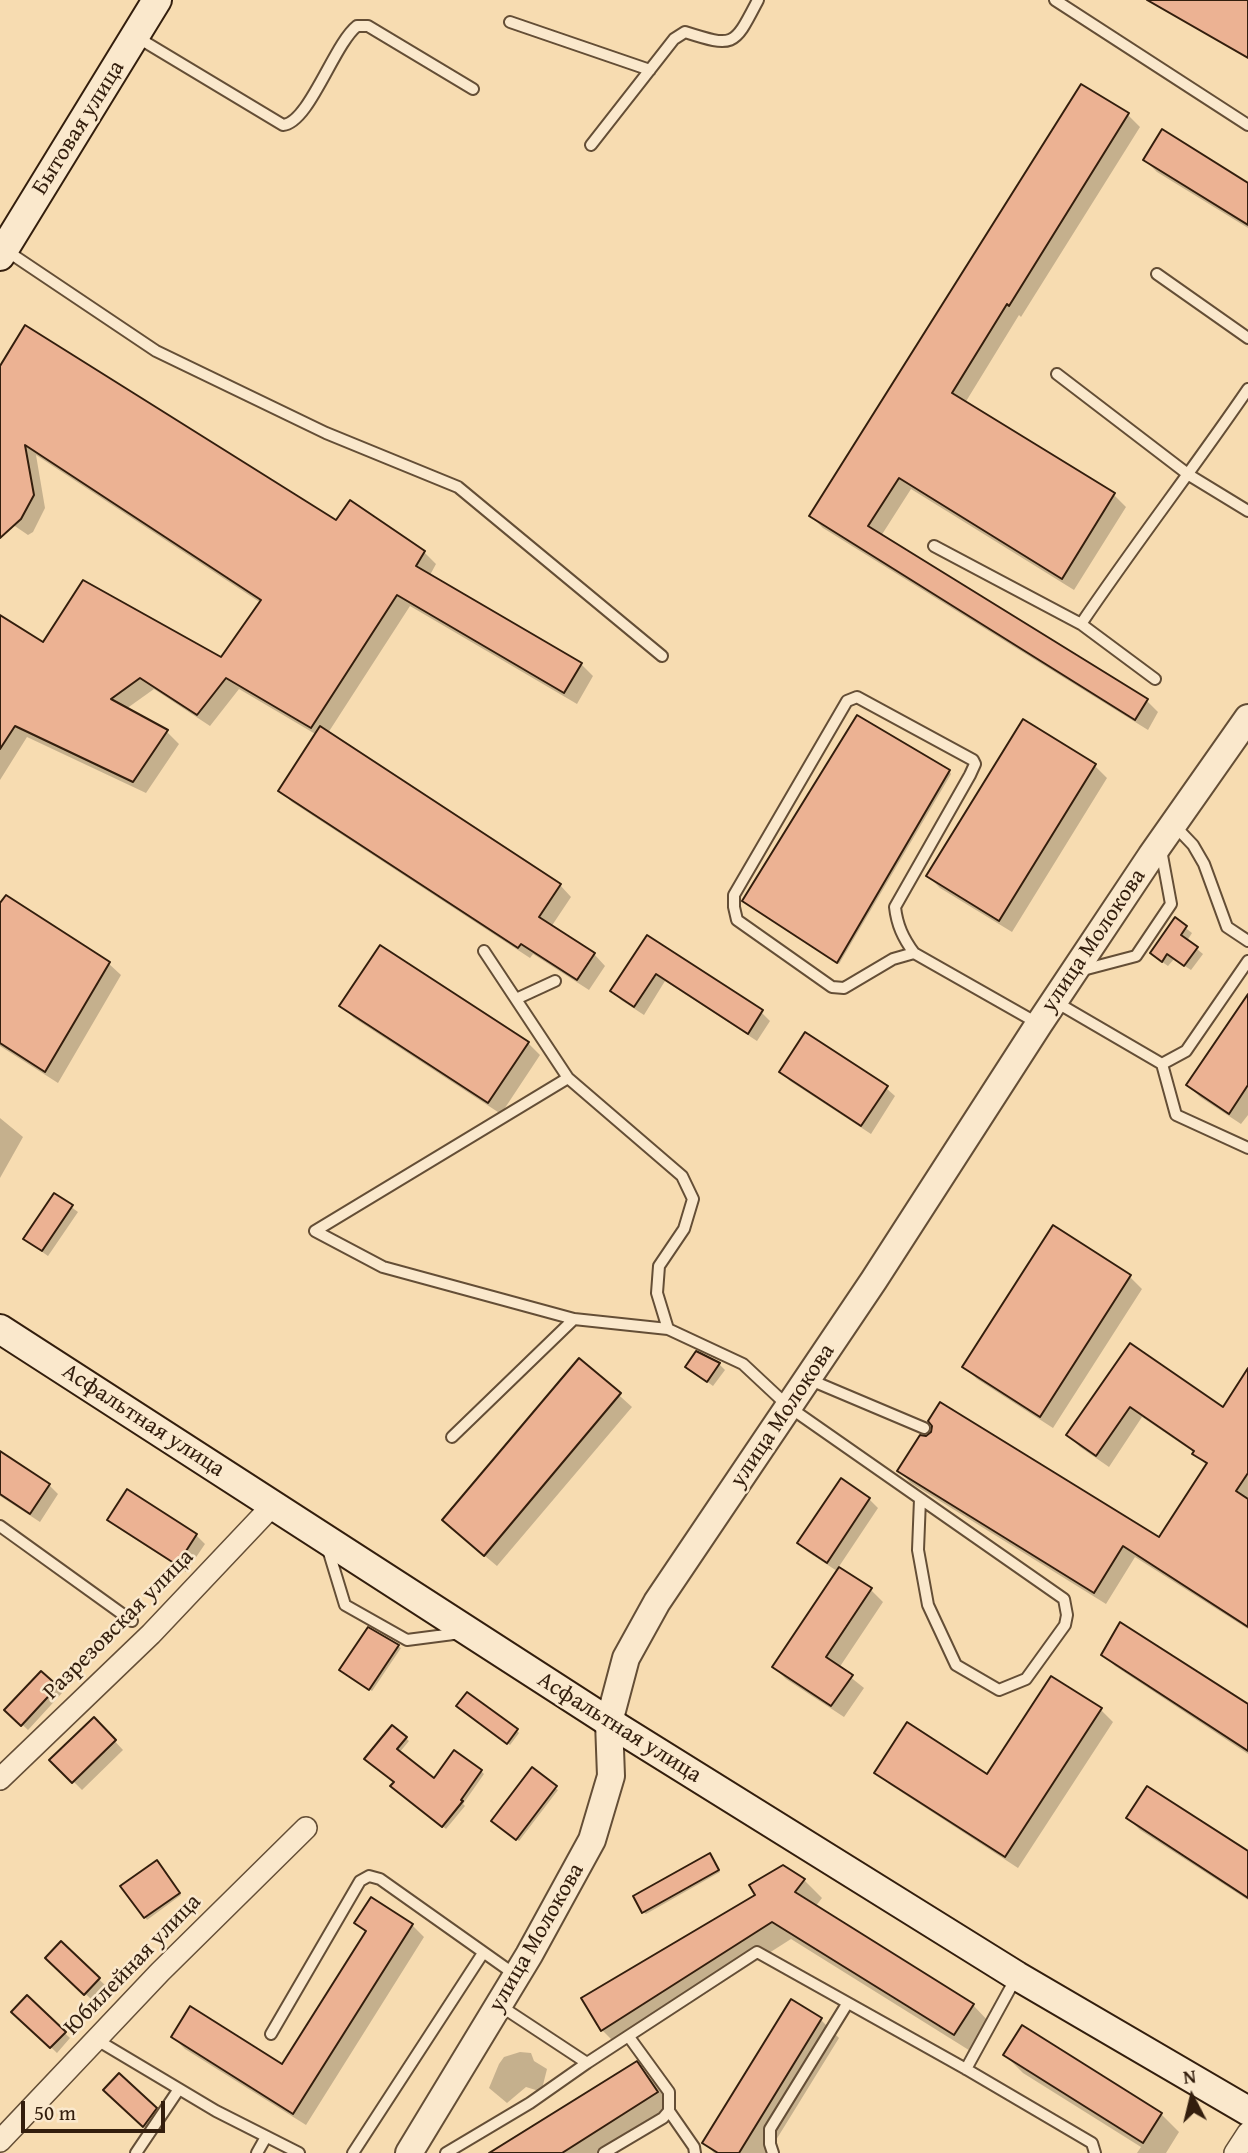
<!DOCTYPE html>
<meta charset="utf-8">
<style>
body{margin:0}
#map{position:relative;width:1248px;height:2153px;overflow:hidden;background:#f7dcb1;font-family:"Gentium Book Plus",serif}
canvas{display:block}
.north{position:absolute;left:1157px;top:2062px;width:70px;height:70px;-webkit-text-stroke:5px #fae8cc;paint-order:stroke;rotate:353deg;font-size:19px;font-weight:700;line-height:28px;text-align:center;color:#331e0d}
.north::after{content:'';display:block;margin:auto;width:24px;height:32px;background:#331e0d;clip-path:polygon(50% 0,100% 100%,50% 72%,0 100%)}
.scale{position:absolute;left:21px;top:2101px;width:144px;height:32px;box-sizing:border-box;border:4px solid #331e0d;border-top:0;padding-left:9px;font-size:21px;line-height:24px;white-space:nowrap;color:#331e0d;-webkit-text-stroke:5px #fae8cc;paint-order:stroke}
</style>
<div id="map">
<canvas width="1248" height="2153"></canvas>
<div class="north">N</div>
<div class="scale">50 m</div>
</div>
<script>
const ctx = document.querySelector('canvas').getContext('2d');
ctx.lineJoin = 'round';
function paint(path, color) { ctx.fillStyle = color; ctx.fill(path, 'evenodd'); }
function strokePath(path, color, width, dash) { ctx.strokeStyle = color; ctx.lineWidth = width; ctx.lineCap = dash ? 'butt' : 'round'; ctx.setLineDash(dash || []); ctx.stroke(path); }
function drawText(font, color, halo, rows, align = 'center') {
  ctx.font = font + ' "Gentium Book Plus",serif'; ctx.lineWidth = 5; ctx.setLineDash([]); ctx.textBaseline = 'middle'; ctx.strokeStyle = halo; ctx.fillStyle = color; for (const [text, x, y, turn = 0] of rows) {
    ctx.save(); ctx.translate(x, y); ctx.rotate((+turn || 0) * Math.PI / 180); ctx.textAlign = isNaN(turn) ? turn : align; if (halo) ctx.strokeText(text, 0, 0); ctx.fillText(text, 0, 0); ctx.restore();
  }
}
const shadow = new Path2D(`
 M1128,115L1140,127L1021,317L1019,315L965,403L1114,495L1126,507L1074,590L911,489L881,536L1146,700L1158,712L1148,730L823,528L811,516Z
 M1145,160L1248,185V228L1157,172Z
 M0,370L336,522L351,503L424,552L436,564L430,575L581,664L593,676L577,704L410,606L328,733L560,885L571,897L551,927L594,954L605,966L589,990L533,954L530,958L292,802L280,791L317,735L239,689L210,726L154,689L126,709L167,732L179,744L146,793L27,737L0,780V617L43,645L222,660L261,603L36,455L45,508L33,532L28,535L3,518L0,523Z
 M1024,722L1095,766L1107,778L1012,932L940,888L928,876Z
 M949,771L951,774L839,964L747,903Z
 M0,907L108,963L121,975L58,1083L0,1046Z
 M1175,920L1192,933L1187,941L1203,954L1191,970L1174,959L1168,966L1158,959Z
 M648,938L761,1012L770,1021L757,1041L665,981L644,1015L621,1000L613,991Z
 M1248,997V1115L1241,1124L1200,1097L1188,1085Z
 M342,1006L528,1043L540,1055L501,1114L354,1018Z
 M781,1072L886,1088L895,1096L871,1134L790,1081Z
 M0,1118L23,1137L0,1178Z
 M55,1195L78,1212L48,1256L31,1244Z
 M1054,1228L1130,1277L1142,1289L1053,1428L977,1379L965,1367Z
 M1130,1345L1223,1409L1248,1371V1629L1135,1557L1106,1604L911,1483L899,1471L1159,1540L1207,1466L1195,1453L1142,1417L1109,1467L1080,1447L1068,1435Z
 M696,1353L719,1364L725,1370L713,1386L687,1367Z
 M580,1360L632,1407L497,1566L456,1532Z
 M0,1453L49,1485L58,1494L40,1522L0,1496Z
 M869,1499L878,1508L838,1568L871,1590L883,1602L839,1668L864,1688L844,1717L786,1679L774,1667L837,1571L808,1552L799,1543Z
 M109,1519L196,1535L205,1544L186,1572L118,1528Z
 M368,1629L401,1648L372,1691L343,1672Z
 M1103,1654L1248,1706V1754L1115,1666Z
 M41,1673L62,1693L28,1730L7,1710Z
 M460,1708L517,1731L519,1733L510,1745Z
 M1101,1710L1113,1722L1018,1868L889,1784L877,1772L987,1776Z
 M94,1719L123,1750L82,1790L52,1760Z
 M392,1727L409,1741L399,1753L434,1781L481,1771L484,1774L463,1804L465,1806L446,1829L396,1789Z
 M555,1788L558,1790L519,1841L496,1823Z
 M1128,1818L1248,1854V1900L1140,1830Z
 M712,1858L720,1872L646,1914L643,1912Z
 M159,1864L181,1895L147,1920L123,1886Z
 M804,1880L822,1898L815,1907L973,2005L990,2023L972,2052L791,1939L620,2048L602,2030Z
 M356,1923L412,1925L424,1937L306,2125L185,2049L173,2037L283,2067L367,1933Z
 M61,1944L105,1985L91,1999L48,1958Z
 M27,1997L70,2038L57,2053L13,2011Z
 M792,2002L821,2020L839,2038L768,2153H714L705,2143Z
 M520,2052L531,2053L534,2061L547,2069L542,2089L539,2091L526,2087L507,2103L489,2088L499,2064L504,2057Z
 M1005,2055L1161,2114L1179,2132L1166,2153H1137L1141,2147L1023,2073Z
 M636,2064L654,2082L674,2111L608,2153H492Z
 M119,2076L161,2115L149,2131L106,2090Z`);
const building = new Path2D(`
 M1147,0H1248V58Z
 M1081,84L1129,113L1009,306L1007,304L952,393L1115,493L1062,579L899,478L868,526L1148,699L1135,720L809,516Z
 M1162,129L1248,183V225L1143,160Z
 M25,325L336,520L350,500L425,551L416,566L582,663L564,693L397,595L311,728L226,678L197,715L140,678L111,699L168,730L133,782L15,726L0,749V615L43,642L83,580L221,657L261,600L25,445L34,495L21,519L0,538V366Z
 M857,715L950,770L837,963L742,901Z
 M1023,719L1096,764L999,921L926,876Z
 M320,726L561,884L539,917L595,953L577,980L521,944L518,948L278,791Z
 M6,895L110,962L45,1072L0,1043V903Z
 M1175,917L1187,926L1181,935L1198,947L1184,966L1167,954L1162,962L1150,953Z
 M647,935L763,1010L748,1034L656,974L634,1007L610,991Z
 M380,945L529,1042L488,1103L339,1006Z
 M1248,994V1085L1229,1114L1186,1085Z
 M805,1032L888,1086L861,1126L779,1072Z
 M54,1193L73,1205L42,1251L23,1239Z
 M1053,1225L1131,1275L1040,1417L962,1367Z
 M1130,1343L1223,1407L1248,1368V1473L1236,1491L1248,1499V1627L1123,1546L1094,1593L897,1471L920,1435L926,1436L931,1432L932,1426L928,1421L940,1402L1159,1537L1207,1463L1192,1454L1194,1451L1130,1407L1096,1456L1066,1435Z
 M696,1351L720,1363L707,1382L685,1367Z
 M579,1358L621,1393L484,1556L442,1520Z
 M0,1451L50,1484L30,1514L0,1494Z
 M841,1478L870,1498L827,1563L797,1543Z
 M127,1489L197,1534L177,1565L107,1520Z
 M839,1567L872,1588L826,1657L853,1675L831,1706L772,1667Z
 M1120,1622L1248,1704V1751L1101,1655Z
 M368,1627L399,1645L369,1690L339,1670Z
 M41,1671L58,1686L21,1726L4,1710Z
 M1051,1676L1102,1708L1005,1857L874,1773L907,1722L987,1774Z
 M467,1692L518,1729L507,1744L456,1706Z
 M94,1717L116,1740L72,1783L49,1760Z
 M392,1725L407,1737L397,1749L434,1778L454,1750L482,1770L461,1800L463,1801L442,1827L390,1786L394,1782L364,1759Z
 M532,1767L557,1786L516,1840L491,1821Z
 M1147,1786L1248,1851V1898L1126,1818Z
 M710,1853L719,1870L642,1913L633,1896Z
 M157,1860L180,1893L144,1918L120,1886Z
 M783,1865L805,1879L795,1892L974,2004L954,2035L772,1922L601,2031L581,1998L755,1895L749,1885Z
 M371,1897L413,1924L293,2114L171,2037L190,2006L282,2064L366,1931L354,1923Z
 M61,1941L100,1978L84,1995L45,1958Z
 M27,1995L66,2032L50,2048L11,2012Z
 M791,1999L822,2018L739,2153H718L702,2143Z
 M1022,2025L1162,2113L1143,2143L1003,2055Z
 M637,2061L658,2092L562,2153H489Z
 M119,2073L157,2108L143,2127L103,2090Z`);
const service = new Path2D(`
 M1055,0L1248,125
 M510,22L650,70
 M135,36L283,125C309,123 334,44 357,26H368L473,89
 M591,145L674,39L685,32C735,48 734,46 758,0
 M4,249L156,351L326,433L458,487L662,656
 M1157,274L1248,338
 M1057,374L1189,475L1248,511
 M934,546L1081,624C1135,544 1194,468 1248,389
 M1081,624L1155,679
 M1173,824L1193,845L1204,864L1227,927L1248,941
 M914,953L893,959L844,988L832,987L737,920L734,907V895L847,701L857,697L973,760L975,764L970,775L895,907C897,925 903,938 914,953L1039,1024
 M1079,971L1136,956L1171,904L1161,850
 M516,999L555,981
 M1054,1001L1162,1064L1176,1115L1248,1148
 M1162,1064L1186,1051L1248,961
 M568,1078L682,1176L693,1199L684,1229L659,1266L657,1293L668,1329
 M315,1231L568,1078L484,951
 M315,1231L383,1267L574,1319
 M808,1379L924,1428
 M452,1437L574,1319L668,1329L743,1364L789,1407L1064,1599L1067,1615L1065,1625L1026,1679L999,1690L956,1665L928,1605L918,1550L920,1499
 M0,1526L132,1621
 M327,1546L345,1605L407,1640L461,1633
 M499,2005L587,2063L757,1952L966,2069L1092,2143L1095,2153
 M271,2034L360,1881L369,1876L380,1879L517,1976
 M97,2040L216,2111L299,2153
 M966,2069L1017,1976
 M669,2111L694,2147L695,2153
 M136,2153L179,2089
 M257,2153L266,2137
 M353,2153L483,1953
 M446,2153L530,2103L587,2063
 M604,2153L663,2118L669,2111V2092L629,2037
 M773,2153L770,2144V2129L847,2004`);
const minor = new Path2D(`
 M0,1779L151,1634L273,1505
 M0,2141L160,1972L306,1828
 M1235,2153L1248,2133`);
const tertiary = new Path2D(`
 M409,2153L529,1955L592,1840L611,1776L609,1722L626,1658L657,1602L874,1280L1039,1024L1151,856L1248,718`);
const secondary = new Path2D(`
 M0,256L157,0
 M0,1329L609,1722L1017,1976L1248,2111`);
const streetNames = [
 ["Бытовая улица",79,128,-58],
 ["улица Молокова",1094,941,-56],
 ["улица Молокова",783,1416,-56],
 ["Асфальтная улица",143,1421,33],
 ["Разрезовская улица",119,1625,-45],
 ["Асфальтная улица",619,1728,32],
 ["улица Молокова",537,1938,-60],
 ["Юбилейная улица",133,1965,-46]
];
paint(shadow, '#0003');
paint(building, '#ecb293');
strokePath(building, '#331e0d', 2);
strokePath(service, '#644e36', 14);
strokePath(minor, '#644e36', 24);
strokePath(tertiary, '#644e36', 30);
strokePath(secondary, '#331e0d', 32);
strokePath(service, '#fae8cc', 10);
strokePath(minor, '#fae8cc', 21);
strokePath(tertiary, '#fae8cc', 26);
strokePath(secondary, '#fae8cc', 28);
drawText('23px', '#331e0d', '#fae8cc', streetNames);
</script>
